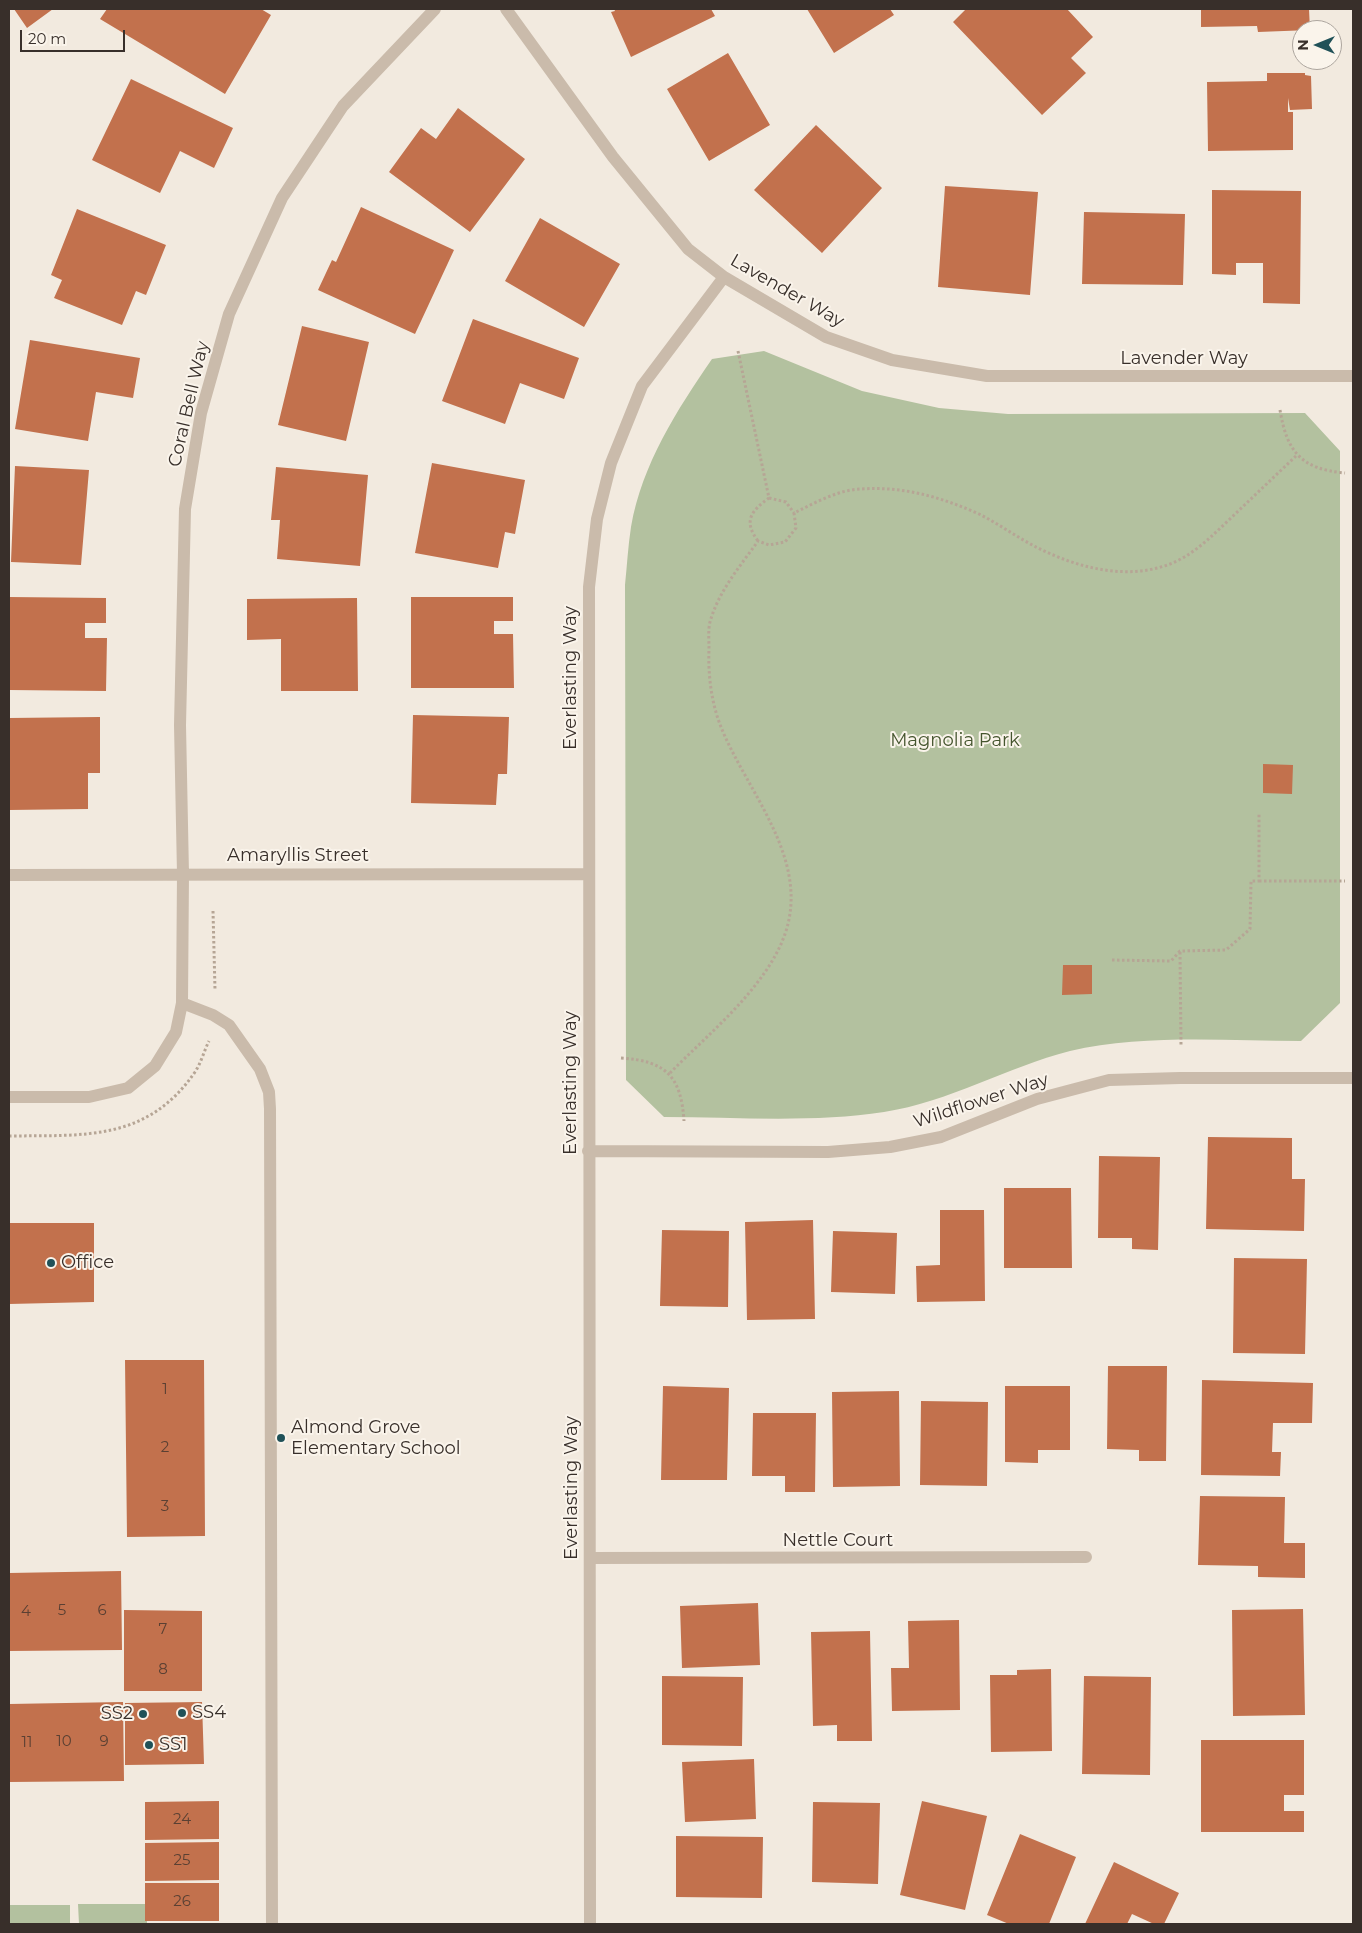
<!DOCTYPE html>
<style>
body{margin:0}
#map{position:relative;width:1362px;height:1933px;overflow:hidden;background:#f2eadf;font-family:Montserrat,sans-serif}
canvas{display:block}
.frame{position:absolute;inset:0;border:10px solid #382f2a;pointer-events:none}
.north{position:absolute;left:1292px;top:20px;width:50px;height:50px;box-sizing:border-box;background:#faf4eb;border:1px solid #aca59e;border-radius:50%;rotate:270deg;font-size:14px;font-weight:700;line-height:20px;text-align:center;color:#382f2a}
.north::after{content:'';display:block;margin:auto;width:18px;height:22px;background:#205158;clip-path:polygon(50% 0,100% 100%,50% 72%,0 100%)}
.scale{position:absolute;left:20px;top:30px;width:105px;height:22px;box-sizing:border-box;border:2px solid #382f2a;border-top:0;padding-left:6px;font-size:15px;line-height:18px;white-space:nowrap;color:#382f2a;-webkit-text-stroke:4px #faf4eb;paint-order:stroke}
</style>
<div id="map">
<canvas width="1362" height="1933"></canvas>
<div class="frame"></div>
<div class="north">N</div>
<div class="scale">20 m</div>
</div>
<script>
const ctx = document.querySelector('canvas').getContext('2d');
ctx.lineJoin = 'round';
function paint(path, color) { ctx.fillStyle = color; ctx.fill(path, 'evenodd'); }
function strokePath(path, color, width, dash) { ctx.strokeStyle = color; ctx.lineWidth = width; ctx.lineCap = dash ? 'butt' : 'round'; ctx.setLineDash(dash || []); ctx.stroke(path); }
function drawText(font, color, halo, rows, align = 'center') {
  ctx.font = font + ' Montserrat,sans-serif'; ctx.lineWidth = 4; ctx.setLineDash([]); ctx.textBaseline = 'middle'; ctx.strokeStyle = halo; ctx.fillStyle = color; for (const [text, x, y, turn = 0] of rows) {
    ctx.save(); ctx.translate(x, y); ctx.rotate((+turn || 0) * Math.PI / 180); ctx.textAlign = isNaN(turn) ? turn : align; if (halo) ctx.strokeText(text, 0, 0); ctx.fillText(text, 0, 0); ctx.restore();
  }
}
const green = new Path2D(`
 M764,351L862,391L939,408L1008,414L1305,413L1340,451V1003L1301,1041C1227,1041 1142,1034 1070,1051C1007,1067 949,1102 884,1112C813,1123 735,1117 664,1117L626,1080L625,585C627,566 628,546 631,527C642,464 677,410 712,359Z
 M78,1904H147V1924H79Z
 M9,1905H70V1924H9Z`);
const building = new Path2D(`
 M14,9H53L27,28Z
 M107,9H261L271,15L225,94L100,19Z
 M614,9H711L715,16L631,57L611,12L615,11Z
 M807,9H890L894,15L834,53Z
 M966,9H1067L1093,37L1071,58L1086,73L1042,115L953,22Z
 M1201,9H1309L1310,30L1258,32L1257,26L1201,27Z
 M728,53L770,125L709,161L667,89Z
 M1267,73H1305V75L1311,76L1312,109L1290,110L1288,98V112H1293V150L1208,151L1207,82L1267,81Z
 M131,79L233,128L214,168L180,151L160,193L92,160Z
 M458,108L525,159L470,232L389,172L421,128L436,139Z
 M816,125L882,188L822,253L754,190Z
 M945,186L1038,192L1030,295L938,287Z
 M1212,190L1301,191L1300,304L1263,303V263H1236V275L1212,274Z
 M361,207L454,250L415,334L318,290L332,260L336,262Z
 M77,209L166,245L146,295L136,291L122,325L54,298L62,280L51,275Z
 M1084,212L1185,214L1183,285L1082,284Z
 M540,218L620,264L584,327L505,281Z
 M473,319L579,358L564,399L520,383L505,424L442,401Z
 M302,326L369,342L346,441L278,425Z
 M30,340L140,358L133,398L96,392L88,441L15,429Z
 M432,463L525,480L515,534L505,532L498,568L415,553Z
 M15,466L89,470L81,565L11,562Z
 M276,467L368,475L360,566L277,559L280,520H271Z
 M9,597L106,598V623H85V638H107L106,691L9,690Z
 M411,597H513V621H494V634H513L514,688H411Z
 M357,598L358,691H281V639L247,640V599Z
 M413,715L509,717L507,774H498L496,805L411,803Z
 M100,717V773H88V809L9,810V718Z
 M1263,764L1293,765L1292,794L1263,793Z
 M1063,965H1092V994L1062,995Z
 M1208,1137L1292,1138V1179H1305L1304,1231L1206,1229Z
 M1099,1156L1160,1157L1158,1250L1132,1249V1238H1098Z
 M1004,1188H1071L1072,1268H1004Z
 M940,1210H984L985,1301L917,1302L916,1266L940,1265Z
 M813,1220L815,1319L747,1320L745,1222Z
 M9,1223H94V1302L9,1304Z
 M662,1230L729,1231L728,1307L660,1306Z
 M833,1231L897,1233L895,1294L831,1292Z
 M1234,1258L1307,1259L1305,1354L1233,1353Z
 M125,1360H204L205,1536L127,1537Z
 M1108,1366H1167L1166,1461H1139V1450L1107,1449Z
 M1202,1380L1313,1383L1312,1423H1273L1272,1452H1281L1280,1476L1201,1475Z
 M663,1386L729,1388L727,1480H661Z
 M1005,1386H1070V1450H1038V1463L1005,1462Z
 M899,1391L900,1486L833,1487L832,1392Z
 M921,1401L988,1402L987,1486L920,1485Z
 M753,1413H816L815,1492H785V1476H752Z
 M1200,1496L1285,1497L1284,1543H1305V1578L1258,1577V1566L1198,1565Z
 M121,1571L122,1650L9,1651V1573Z
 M758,1603L760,1665L682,1668L680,1606Z
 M1303,1609L1305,1715L1233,1716L1232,1610Z
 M124,1610L202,1611V1691H124Z
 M959,1620L960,1710L892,1711L891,1668H909L908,1621Z
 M870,1631L872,1741H837V1725L813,1726L811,1632Z
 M1051,1669L1052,1751L991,1752L990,1675H1017V1670Z
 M662,1676L743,1677L742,1746L662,1745Z
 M1084,1676L1151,1677L1150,1775L1082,1774Z
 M123,1702L124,1781L9,1782V1704Z
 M202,1702L204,1764L125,1765V1703Z
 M1201,1740H1304V1795H1284V1811H1304V1832H1201Z
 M754,1759L756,1819L685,1822L682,1762Z
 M219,1801V1839L145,1840V1802Z
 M922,1801L987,1816L965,1910L900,1895Z
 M813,1802L880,1803L878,1884L812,1882Z
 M1020,1834L1076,1857L1049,1924H1009L987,1915Z
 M676,1836L763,1837L762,1898L676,1897Z
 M219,1842V1880L145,1881V1843Z
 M1114,1862L1179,1893L1164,1924H1154L1132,1914L1127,1924H1085Z
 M145,1883H219V1921H145Z`);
const path = new Path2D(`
 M738,351L769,498C751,511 743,521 758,541
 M1280,410C1287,452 1301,469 1345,473
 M769,498L786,502L794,513
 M1259,881H1345
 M213,911L215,990
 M1180,952L1181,1045
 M1112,960L1171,961L1180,951L1226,950L1250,929L1251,881H1259V813
 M621,1058C667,1061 681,1077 684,1121
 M670,1073C709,1033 766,988 785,934C811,859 747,792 721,727C711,702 708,674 709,649C709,640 708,630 710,622C718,592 741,565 758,541L769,545L785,542L796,528L794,513C815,503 837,490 861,489C903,486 941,497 979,514C999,524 1018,538 1038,548C1080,569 1132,582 1177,561C1199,550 1215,533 1233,516C1254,496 1275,476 1296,456
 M9,1136C83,1135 147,1142 195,1072C201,1063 204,1051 209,1041`);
const lane = new Path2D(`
 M182,1003L213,1015L229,1025L260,1069L269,1092L270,1109L272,1924
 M9,1097H89L128,1088L155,1066L176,1032L182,1003L183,874`);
const street = new Path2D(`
 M506,9L613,157L688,249L724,277L826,337L892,360L987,376H1353
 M183,874L180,725L185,509L201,413L229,314L282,198L343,106L435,9
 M9,875L588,874
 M588,1151L828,1152L890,1147L941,1137L1037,1099L1109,1080L1180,1078H1353
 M590,1558L1086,1557
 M590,1924L589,587L597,519L611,463L642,386L724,277`);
const markers = [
 [51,1263,5,"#205158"],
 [281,1438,5,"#205158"],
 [182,1713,5,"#205158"],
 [143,1714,5,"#205158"],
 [149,1745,5,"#205158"]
];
const numberNames = [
 ["1",165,1390],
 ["2",165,1448],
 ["3",165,1507],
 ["5",62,1611],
 ["6",102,1611],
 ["4",26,1612],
 ["7",163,1630],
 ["8",163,1670],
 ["10",64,1742],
 ["9",104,1742],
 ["11",27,1743],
 ["24",182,1820],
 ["25",182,1861],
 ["26",182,1902]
];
const streetNames = [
 ["Lavender Way",787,291,30],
 ["Lavender Way",1184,359],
 ["Coral Bell Way",189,404,-77],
 ["Everlasting Way",571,678,-90],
 ["Amaryllis Street",298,856],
 ["Everlasting Way",571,1083,-90],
 ["Wildflower Way",981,1101,-18],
 ["Everlasting Way",572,1488,-90],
 ["Nettle Court",838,1541]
];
const parkNames = [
 ["Magnolia Park",955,741]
];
const poiNames = [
 ["Office",61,1263],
 ["Almond Grove",291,1428],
 ["Elementary School",291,1449],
 ["SS4",192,1713],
 ["SS2",133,1714,"right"],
 ["SS1",159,1745]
];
paint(green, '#b3c19f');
paint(building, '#c2714d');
strokePath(path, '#b6a595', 3, [2.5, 2.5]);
strokePath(lane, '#cabbab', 12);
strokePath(street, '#cabbab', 12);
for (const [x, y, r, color] of markers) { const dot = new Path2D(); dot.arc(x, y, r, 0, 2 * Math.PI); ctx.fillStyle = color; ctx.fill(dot); strokePath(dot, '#faf4eb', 2); }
drawText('15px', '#5a4033', null, numberNames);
drawText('18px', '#382f2a', '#faf4eb', streetNames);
drawText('18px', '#45552e', '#faf4eb', parkNames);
drawText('18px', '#382f2a', '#faf4eb', poiNames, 'left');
</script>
